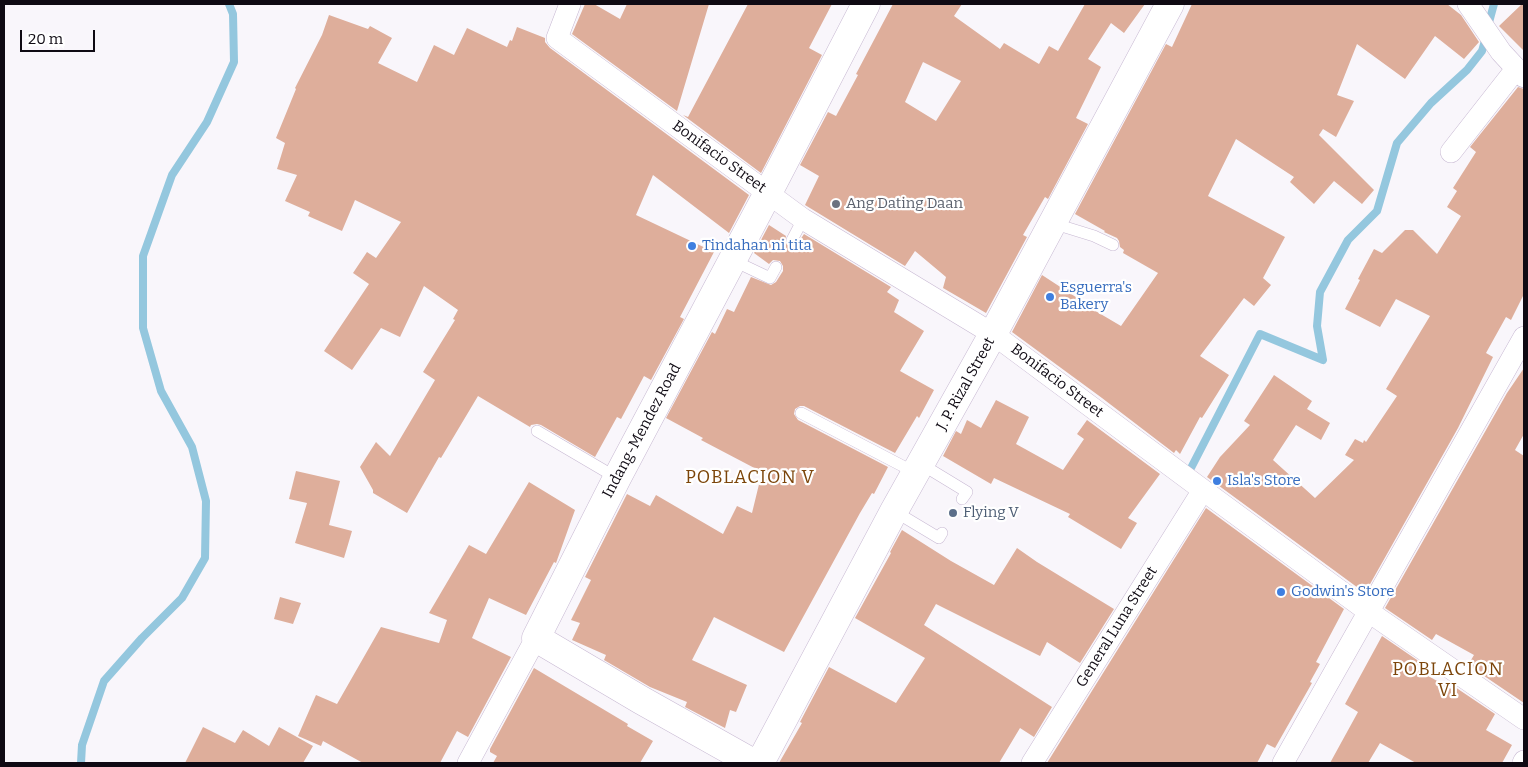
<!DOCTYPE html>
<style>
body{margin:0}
#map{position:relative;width:1528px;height:767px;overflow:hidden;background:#f9f6fb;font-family:Bitter,serif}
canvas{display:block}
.frame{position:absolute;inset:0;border:5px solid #0f0a13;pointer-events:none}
.scale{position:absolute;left:20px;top:30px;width:75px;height:22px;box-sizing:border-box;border:2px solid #0f0a13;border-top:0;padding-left:6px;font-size:15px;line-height:18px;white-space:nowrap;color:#0f0a13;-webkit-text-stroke:4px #fff;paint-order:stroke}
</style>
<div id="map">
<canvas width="1528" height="767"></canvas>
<div class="frame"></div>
<div class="scale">20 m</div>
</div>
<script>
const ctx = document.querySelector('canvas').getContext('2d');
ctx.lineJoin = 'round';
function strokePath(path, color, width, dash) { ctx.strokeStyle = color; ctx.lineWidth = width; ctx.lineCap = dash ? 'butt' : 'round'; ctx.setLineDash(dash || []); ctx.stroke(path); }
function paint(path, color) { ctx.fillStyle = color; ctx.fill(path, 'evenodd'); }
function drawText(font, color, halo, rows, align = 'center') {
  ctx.font = font + ' Bitter,serif'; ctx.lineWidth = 4.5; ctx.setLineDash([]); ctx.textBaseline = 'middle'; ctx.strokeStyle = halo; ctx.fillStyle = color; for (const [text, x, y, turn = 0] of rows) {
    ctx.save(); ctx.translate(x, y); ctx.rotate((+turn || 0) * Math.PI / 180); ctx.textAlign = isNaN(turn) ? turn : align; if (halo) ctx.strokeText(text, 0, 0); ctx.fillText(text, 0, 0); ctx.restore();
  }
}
const stream = new Path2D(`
 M1488,26L1494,4
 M1191,468L1260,334L1323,360L1317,326L1320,292L1348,240L1377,211L1397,143L1431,103L1467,70L1482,51L1486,37
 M81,763L82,745L104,681L142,638L182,598L205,558L206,501L192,447L161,391L143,328V256L172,175L207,122L234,62L233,14L229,4`);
const building = new Path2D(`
 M585,4H594L620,19L627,4H709L677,111L572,34Z
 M748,4H832L809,48L822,55L761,173L683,115L688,117Z
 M893,4H962L954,16L1000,49L1004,43L1039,64L1049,46L1058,51L1085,4H1145L1124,33L1111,23L1088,59L1101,67L1076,118L1088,124L1048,199L1045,197L1023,235L1027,237L986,313L943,288L946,277L915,251L905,266L805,205L819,176L800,165L828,112L836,116L858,75L856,74ZM923,62L961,81L936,121L905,102Z
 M1192,4H1447L1461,15L1479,42L1464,59L1435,36L1405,79L1357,44L1337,95L1354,101L1336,137L1323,129L1319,135L1374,190L1362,204L1334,181L1314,204L1290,182L1294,177L1236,139L1208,196L1285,237L1263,278L1271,285L1254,306L1244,298L1200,356L1229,375L1202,418L1200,417L1180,454L1176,450L1174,453L1102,398L1012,332L1042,275L1088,305L1087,306L1121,326L1158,273L1123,253L1124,250L1120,247L1119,241L1117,238L1104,232L1105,231L1075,214L1166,44L1172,47Z
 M1522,4H1524V51L1499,26Z
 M329,15L368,29L370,26L392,38L378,63L417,82L434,45L454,55L467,28L507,47L510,40L512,41L517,27L545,38V42L550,48L749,195L729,233L653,175L636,215L714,252L680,317L684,319L651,380L644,376L621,419L617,417L595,457L541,425L537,424L531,425L530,427L478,396L441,458L439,457L407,513L373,493V490L360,467L376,442L390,456L435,380L423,372L455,320L453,319L458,310L424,286L400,337L381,328L352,370L324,351L369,284L353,273L367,252L376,258L401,222L355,200L342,231L308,216L310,212L285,201L297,175L277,169L285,143L276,138L296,89L295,88L322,35Z
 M1518,87L1524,89V294L1511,320L1506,317L1486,353L1493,357L1458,428L1365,593L1207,477L1220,457L1250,425L1244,421L1274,375L1312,401L1307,409L1330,423L1321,440L1296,425L1273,460L1315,498L1354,460L1345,455L1355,439L1363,443L1364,440L1366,442L1397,396L1386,389L1430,316L1396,299L1380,327L1345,309L1360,280L1358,279L1374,249L1382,253L1405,230H1413L1437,254L1461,216L1447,207L1457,191L1453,188L1476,152L1470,147Z
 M769,225L786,236L785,241L789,247L796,246L804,234L891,287L887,292L899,300L894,312L924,331L900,371L934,390L919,418L917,416L895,453L804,406H800L795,409L794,414L798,420L888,467L874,494L872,493L860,513L784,652L714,617L692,660L747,685L736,712L730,710L725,728L685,707L687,702L650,687L604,660L606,655L572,640L580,623L571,620L591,580L585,577L627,494L650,506L656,495L723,534L737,506L752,513L762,472L701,440L703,438L666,418L712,332L715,334L727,309L734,312L751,277L771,285L776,282L783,271V266L780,261L773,260L769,264L754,253Z
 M1524,368V434L1515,450L1524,456V703L1468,665L1474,655L1436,634L1432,640L1385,608L1507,393Z
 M996,400L1029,417L1016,444L1063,470L1084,439L1077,434L1087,420L1160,474L1128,518L1137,523L1121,549L1068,517L1070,514L994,478L991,484L943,456L956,431L961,434L967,420L981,428Z
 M296,471L340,481L329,525L352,531L344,558L295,543L307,503L289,499Z
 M529,482L575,510L556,563L554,562L526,615L489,598L472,638L511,657L468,737L457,731L440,763H363L323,741L321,746L298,736L316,695L337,704L381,627L439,643L447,620L429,613L469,545L486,554Z
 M1206,508L1344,609L1316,662L1320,664L1310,682L1312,683L1275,748L1267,744L1257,763H1047Z
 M902,530L951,561L994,585L1017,548L1037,562L1114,609L1080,663L1047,642L1040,656L936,604L924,625L1052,707L1034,737L1020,728L999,763H779L802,723L800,722L829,667L896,703L925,658L855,618L891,553L890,552Z
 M280,597L301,603L293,624L274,619Z
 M1382,636L1420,662L1416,669L1453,690L1455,687L1495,714L1486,730L1512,745L1502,763H1416L1380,743L1368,763H1330L1358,712L1345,704Z
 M534,668L628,724L627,726L653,741L640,763H493L497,756L490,752V749Z
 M203,727L235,743L243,730L269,746L279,727L313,746L303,763H185Z`);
const service = new Path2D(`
 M1052,223L1094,236L1113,245
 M792,240L803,219
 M732,260L770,278L776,267
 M801,413L916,473
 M537,431L617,478
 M921,464L967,492L962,499
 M894,511L939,538L942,533`);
const minor = new Path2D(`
 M570,4L557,38L803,219L993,334L1203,490L1369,612L1524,719
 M1468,4L1501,52L1524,77
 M1451,152L1516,69
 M468,763L536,638
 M1032,763L1203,490
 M1283,763L1524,337
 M1523,763L1524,761`);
const primary = new Path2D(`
 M753,763L641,700L536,638L617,478L768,193L866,4
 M760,763L894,511L993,334L1170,4`);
const markers = [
 [836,204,5,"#6b7280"],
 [692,246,5,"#3f7fe0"],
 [1050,297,5,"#3f7fe0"],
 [1217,481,5,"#3f7fe0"],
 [953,513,5,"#5c6f8a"],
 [1281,592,5,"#3f7fe0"]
];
const streetNames = [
 ["Bonifacio Street",719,157,36],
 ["Bonifacio Street",1057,381,37],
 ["J. P. Rizal Street",966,384,-61],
 ["Indang-Mendez Road",642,431,-62],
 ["General Luna Street",1117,627,-58]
];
const worshipNames = [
 ["Ang Dating Daan",846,204]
];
const shopNames = [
 ["Tindahan ni tita",702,246],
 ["Esguerra's",1060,288],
 ["Bakery",1060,305],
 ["Isla's Store",1227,481],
 ["Godwin's Store",1291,592]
];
const serviceNames = [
 ["Flying V",963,513]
];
const quarterNames = [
 ["POBLACION V",750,478],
 ["POBLACION",1448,670],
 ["VI",1448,691]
];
strokePath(stream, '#94c7de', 8);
paint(building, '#deae9b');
strokePath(service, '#c7b8d2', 12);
strokePath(minor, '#c7b8d2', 22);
strokePath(primary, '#c7b8d2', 29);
strokePath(service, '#fff', 11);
strokePath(minor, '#fff', 21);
strokePath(primary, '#fff', 28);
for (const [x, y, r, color] of markers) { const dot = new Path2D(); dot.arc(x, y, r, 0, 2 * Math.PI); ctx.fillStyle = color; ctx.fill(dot); strokePath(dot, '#fff', 2); }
drawText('15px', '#0f0a13', '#fff', streetNames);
drawText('15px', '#5b616d', '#fff', worshipNames, 'left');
drawText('15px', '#366cbe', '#fff', shopNames, 'left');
drawText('15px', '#4e5e75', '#fff', serviceNames, 'left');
ctx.letterSpacing = '1px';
drawText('18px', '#7c450a', '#fff', quarterNames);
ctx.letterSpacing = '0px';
</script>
